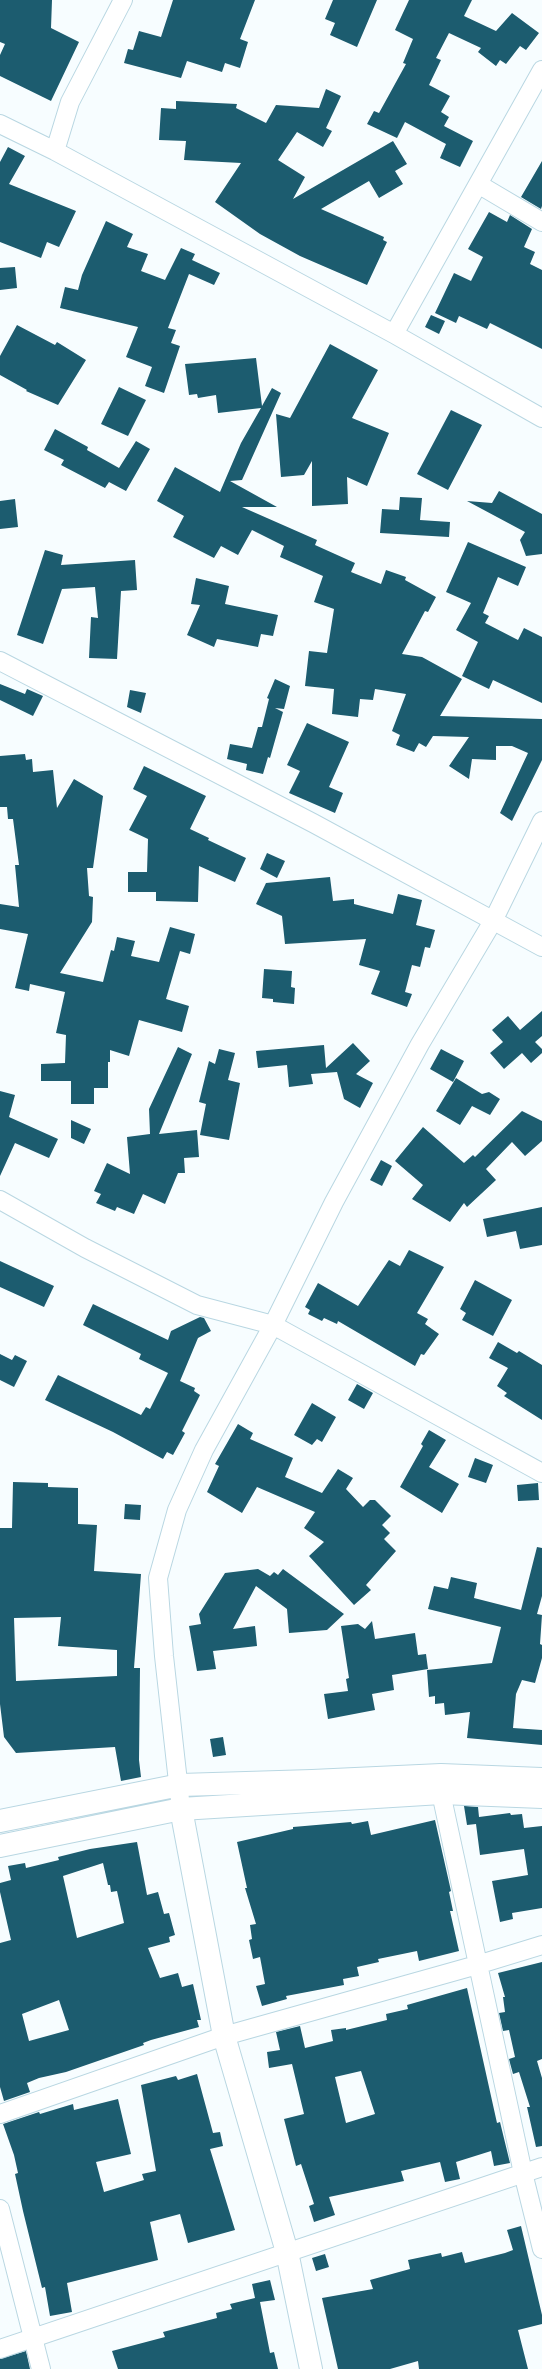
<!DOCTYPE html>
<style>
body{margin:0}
canvas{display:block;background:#f7fdff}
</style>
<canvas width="542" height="2369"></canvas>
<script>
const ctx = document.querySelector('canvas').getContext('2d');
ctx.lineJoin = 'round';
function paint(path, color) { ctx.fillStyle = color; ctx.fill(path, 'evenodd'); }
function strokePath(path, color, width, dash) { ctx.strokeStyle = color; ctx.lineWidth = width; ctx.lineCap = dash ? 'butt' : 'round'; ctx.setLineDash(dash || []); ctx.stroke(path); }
const building = new Path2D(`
 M0,0H52L51,28L79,42L51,101L0,76V55L5,44L0,42Z
 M173,0H255L240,39L248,42L240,68L225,63L222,72L187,61L181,78L124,63L128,49L133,50L139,31L161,37Z
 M333,0H377L357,47L330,35L335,23L325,19Z
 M409,0H472L464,16L496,31L512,13L539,33L526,50L520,46L506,64L500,60L496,66L478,52L481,48L449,33L436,58L441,60L429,85L450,96L441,112L449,117L444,126L473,141L460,167L440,158L446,144L405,122L397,138L367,124L374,111L379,113L406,64L403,63L413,39L395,30Z
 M326,89L341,96L326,128L332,131L323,147L297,132L278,160L305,177L293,199L393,141L407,164L395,171L403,184L379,198L369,181L321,209L384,237L383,240L387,242L367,285L300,256L260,234L215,202L241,163L184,160L186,141L159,140L161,108L176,109V101L237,104L236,108L266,123L276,105L319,108Z
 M8,147L25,156L9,184L76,211L59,247L47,242L41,258L0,242V162Z
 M542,161V206L541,209L521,197Z
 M489,212L507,222L510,215L532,229L524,247L535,252L530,264L542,270V349L490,323L487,329L459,316L456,323L435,313L454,273L471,281L483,257L468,249Z
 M106,221L133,234L127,247L148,254L141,271L165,280L181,248L195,254L192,260L220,273L214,285L189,274L168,328L176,330L171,343L180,346L164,393L145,386L152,367L126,357L138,327L60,308L65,287L78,290L82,275Z
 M15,267L17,288L0,290V268Z
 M431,315L445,321L439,334L425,327Z
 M17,325L55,345L57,342L86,360L58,405L26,391L27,390L0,375V356Z
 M330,344L378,370L352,418L389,433L367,486L347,477L348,504L312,506V461L304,475L281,477L276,414L290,418Z
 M256,358L262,406L272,388L281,393L242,480L230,481L277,507H242L317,540L315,545L355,563L351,572L381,584L386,570L406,577L405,580L436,597L428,612L425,611L402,654L422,657L462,679L440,716L542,719V760L512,821L500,813L528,753L512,746H496V760L472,759L469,779L449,766L469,737L433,736L426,747L419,743L414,752L396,745L400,735L392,731L406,694L375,689L373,700L360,699L358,717L332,714L334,689L305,686L309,651L327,653L334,609L314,602L323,576L280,557L284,546L252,530L238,555L221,546L214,558L173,537L184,516L157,501L175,467L220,492L241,443L261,408L218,413L216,395L198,398L197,394L189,395L185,364Z
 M119,387L146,400L128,436L101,424Z
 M451,410L482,425L448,490L417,474Z
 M55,429L88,447L87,450L119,468L136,441L150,449L126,491L109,482L105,488L61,465L64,460L44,450Z
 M499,491L542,514V554L526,556L520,540L525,532L467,501L492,503Z
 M400,497L422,498L420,520L450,522L449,537L380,533L382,509L399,510Z
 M15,499L18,527L0,529V501Z
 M468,542L526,567L518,586L498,577L483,613L489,616L485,623L518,640L524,628L542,637V703L493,680L489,689L462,676L478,642L456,630L471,603L446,592Z
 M45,550L63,555L61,565L135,560L137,590L121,591L117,659L89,658L91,617L98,618L95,587L62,589L43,644L17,635Z
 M196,578L229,586L225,604L278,615L273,636L261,634L258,647L217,639L214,647L187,635L200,605L191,604Z
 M275,679L290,686L284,709L275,708L283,712L270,758L268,757L263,774L246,770L247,764L227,759L230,744L252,748L258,727H262L269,699L267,698Z
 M0,684L25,694L27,689L43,696L33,716L0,700Z
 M130,690L146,693L141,713L127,707Z
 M307,723L349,742L329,787L343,793L335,813L289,793L300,771L287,765Z
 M25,754L26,760L32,759L33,772L53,770L57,808L74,779L103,796L93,868H87L89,896L93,897L92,922L60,973L103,982L111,950L114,951L117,937L135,941L131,956L159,962L170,927L195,934L190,954L180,951L166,999L189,1006L182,1032L139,1020L129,1056L110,1050V1062H108V1088H94V1104H71V1081H41V1064L65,1063L66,1035L56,1033L65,992L30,984L29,991L15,988L28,934L0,929V904L19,907L15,865H19L13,819H8L7,807H0V756Z
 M144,766L206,796L190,829L209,838L208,840L246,858L235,882L199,866L198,902L156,901V892H128V872H147L148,839L129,830L147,796L133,789Z
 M267,853L285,861L277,878L260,869Z
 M330,877L333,901L354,899V904L393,914L398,894L422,900L416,925L435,930L430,948L425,947L420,967L412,965L405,992L412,994L407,1007L371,994L380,971L359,965L366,939L285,944L282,916L256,904L266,883Z
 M264,969L292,971L291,987L295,988L294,1004L273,1002V999L262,998Z
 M542,1011V1036L535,1042L542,1049V1053L531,1063L522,1053L504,1069L490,1053L503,1042L492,1030L508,1016L520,1030Z
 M353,1043L370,1061L356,1074L373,1083L360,1108L344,1099L337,1072L311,1074L313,1084L289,1087L287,1065L258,1068L256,1051L324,1045L326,1068Z
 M178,1047L192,1054L159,1134L197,1130L199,1157L184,1158L185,1173H178L165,1204L143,1194L134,1214L117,1207L115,1211L96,1203L101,1194L94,1191L107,1163L130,1174L127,1137L150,1134L149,1109Z
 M219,1049L235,1053L228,1080L240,1083L229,1140L200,1135L206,1104L199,1102L209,1061L215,1064Z
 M441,1049L464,1061L453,1082L430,1069Z
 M456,1078L482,1094L489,1092L500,1099L490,1115L472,1106L460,1125L436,1111Z
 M0,1091L15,1095L9,1117L58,1139L49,1158L15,1143L0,1176Z
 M522,1111L542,1121V1141L525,1156L512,1142L486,1169L496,1180L467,1207L464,1203L450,1222L412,1199L423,1185L395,1161L423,1127L464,1163L473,1155L475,1157Z
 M71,1120L91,1129L84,1144L71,1138Z
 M381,1160L392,1166L382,1186L370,1180Z
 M542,1207V1245L520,1249L516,1231L487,1237L483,1219Z
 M409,1250L444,1267L417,1313L428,1319L425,1324L439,1334L424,1355L421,1354L415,1366L338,1321L337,1324L324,1318L322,1321L308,1314L310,1310L305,1307L318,1283L358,1306L389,1260L400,1266Z
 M0,1261L54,1286L44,1307L0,1287Z
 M475,1280L512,1300L493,1336L462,1320L466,1313L460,1309Z
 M93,1304L168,1340L171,1331L200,1317L204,1318L211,1331L198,1338L180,1381L195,1388L194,1391L200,1395L182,1431L185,1433L173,1455L167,1452L163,1459L113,1432L45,1400L58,1375L141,1415L146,1407L150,1409L168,1373L139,1359L141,1354L83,1325Z
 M498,1342L517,1353L519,1351L542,1365V1420L504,1396L507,1393L497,1386L508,1368L489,1358Z
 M0,1354L12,1360L15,1355L27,1361L14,1387L0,1380Z
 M357,1384L373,1393L364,1409L348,1400Z
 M312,1403L336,1417L322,1442L317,1439L312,1445L294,1435Z
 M238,1424L253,1433L250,1439L293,1458L285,1477L322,1493L338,1469L353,1478L346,1489L363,1507L370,1500H375L391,1516L382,1525L390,1533L384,1539L396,1551L366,1585L371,1590L354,1605L309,1556L324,1542L304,1528L315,1512L257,1487L242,1513L207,1492L219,1466L215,1464Z
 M429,1430L446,1440L429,1467L459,1484L442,1513L400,1487L423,1446L421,1444Z
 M475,1458L493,1465L486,1483L468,1477Z
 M13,1482L48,1483V1487L78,1488V1524L97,1525L94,1571L141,1574L134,1668H140L139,1760L141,1777L121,1781L115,1747L16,1753L4,1737L0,1704V1528H12ZM61,1617L58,1646L117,1650V1676L16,1681L14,1618Z
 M538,1483L539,1500L518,1501L517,1485Z
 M125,1504L141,1505L140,1520L124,1519Z
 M537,1547L542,1548V1596L537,1614L542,1615L540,1644L542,1645V1658L535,1683L522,1680L516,1694L513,1728L542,1730V1745L467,1738L470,1712L445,1715L444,1703L435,1704V1696L429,1697L427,1670L492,1663L501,1627L428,1609L434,1586L448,1589L451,1577L477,1583L474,1598L521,1610Z
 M258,1569L270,1576L274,1572L278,1575L283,1569L344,1614L327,1630L289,1633L287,1609L256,1586L233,1629L255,1626L257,1646L213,1651L216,1669L197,1671L189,1626L201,1624L199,1614L225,1573Z
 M372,1621L375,1639L415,1633L418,1655L426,1654L428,1669L392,1675L394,1690L372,1694L375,1710L328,1719L324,1694L348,1691L346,1679L349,1678L341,1626L358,1624L365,1629Z
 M223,1737L226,1755L213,1757L210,1739Z
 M464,1806L478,1807L479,1817L510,1813L511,1815L522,1814L524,1828L542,1826V1908L512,1913L513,1919L500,1922L492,1881L528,1875L524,1849L480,1855L476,1824L467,1825Z
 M435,1820L451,1891L449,1892L453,1911H450L459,1951L419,1961L417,1951L378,1959L379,1962L357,1967L359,1976L343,1979L344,1985L286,1996L287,1999L262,2006L256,1986L265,1984L260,1957L253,1959L249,1940L252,1939L250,1925L256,1924L245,1888H247L237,1842L293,1829V1827L351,1822L352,1824L368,1821L371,1835Z
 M137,1842L147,1895L158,1892L164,1914L169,1913L175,1935L169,1937L170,1942L148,1948L160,1978L178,1973L182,1987L193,1984L201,2020H197L199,2027L151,2040L143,2043L144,2045L66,2072L39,2078L27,2083L30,2092L4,2101L0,2087V1943L11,1940L0,1892V1883L11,1880L8,1866L25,1863L26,1868L59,1860L58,1857L90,1849ZM103,1863L108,1885H110L111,1892L117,1891L124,1923L77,1938L63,1876ZM59,2000L69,2030L29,2041L22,2014Z
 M542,1962V2059L537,2061L542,2078V2146L536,2147L527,2107H530L519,2072L513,2074L510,2063L509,2059L515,2057L509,2030L503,2031L499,2013L505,2012L503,1997H505L498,1973Z
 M467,1988L497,2123L500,2122L510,2163L494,2166L491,2151L456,2162L460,2179L445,2182L440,2162L401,2171L404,2181L329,2197L335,2215L314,2222L309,2206L314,2204L301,2164L296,2166L284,2119L304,2114L292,2064L269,2068L267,2052L280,2050L276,2032L300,2026L305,2048L333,2041L331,2030L346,2028V2030L387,2020L386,2014L408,2009L407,2005ZM361,2071L375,2114L346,2123L335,2077Z
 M197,2074L213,2133L220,2132L223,2146L210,2149L235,2230L188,2243L180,2214L150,2222L158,2260L67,2283L72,2312L50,2316L45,2287L42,2288L23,2211L15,2174L18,2173L14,2155L3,2124L39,2112L40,2114L73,2104L74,2110L118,2099L131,2154L96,2162L104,2192L144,2180L142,2174L156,2171L141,2085L176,2076L178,2080Z
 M521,2226L542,2315V2324L518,2330L528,2369H419L418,2361L390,2369H338L322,2298L373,2289L370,2280L410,2269L408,2260L441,2253L442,2257L462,2252L465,2263L505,2253L513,2250L507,2230Z
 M325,2254L329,2267L316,2271L312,2258Z
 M270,2280L275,2300L260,2302L270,2353L274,2352L278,2369H118L112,2351L165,2337L163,2332L217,2318L216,2313L232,2309L230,2304L255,2298L252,2284Z
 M26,2351L30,2369H0V2359Z`);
const minor = new Path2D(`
 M0,124L55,151L394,334L542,418
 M55,151L70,102L123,0
 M478,184L542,222
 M394,334L542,70
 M0,661L313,823L542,947
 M0,1200L85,1248L197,1305L273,1325L542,1473
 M441,1793L523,2173L542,2249
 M181,1809L164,1656L158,1578L177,1510L204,1450L273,1325L334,1202L420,1044L493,921L542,821
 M0,2114L224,2036L477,1965L542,1945
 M0,2209L41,2369
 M0,2349L542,2167`);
const major = new Path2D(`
 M181,1809L224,2036L287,2252L311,2369
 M0,1821L180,1785L312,1781L441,1775L542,1779
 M0,1846L181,1809L441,1793L542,1797`);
paint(building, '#1c5c6f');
strokePath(minor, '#b9d7e2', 20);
strokePath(major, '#b9d7e2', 24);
strokePath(minor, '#fff', 18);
strokePath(major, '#fff', 22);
</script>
